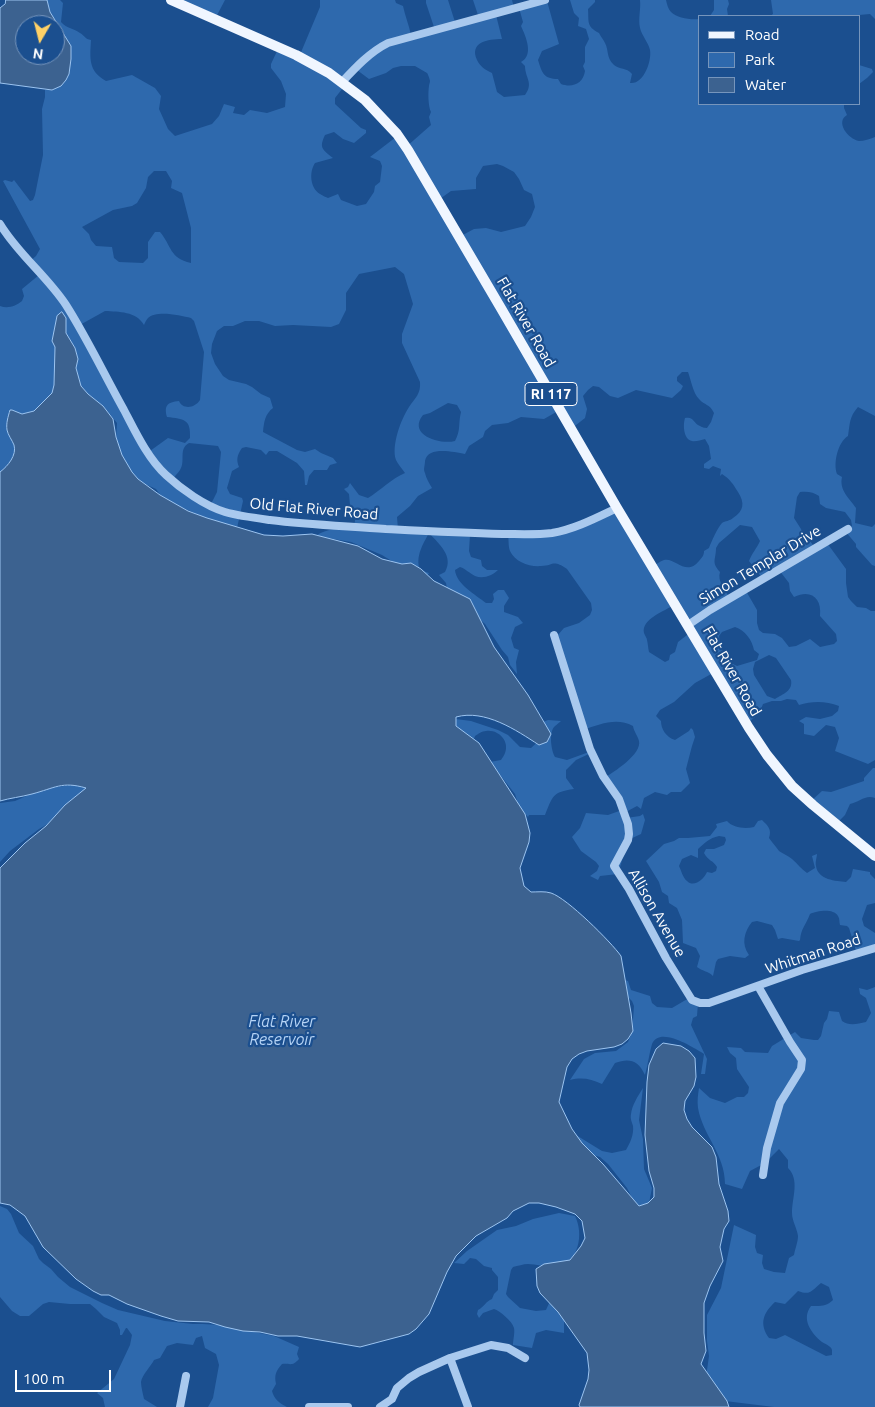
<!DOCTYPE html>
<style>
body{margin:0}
#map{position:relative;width:875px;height:1407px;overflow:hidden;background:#1b4f8f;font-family:Ubuntu,sans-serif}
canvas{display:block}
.legend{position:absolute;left:698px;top:15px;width:162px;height:90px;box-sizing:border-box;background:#1b4f8f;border:1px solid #7695bc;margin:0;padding:6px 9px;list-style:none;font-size:15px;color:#fff}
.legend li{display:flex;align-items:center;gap:10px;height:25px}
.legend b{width:25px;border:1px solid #7695bc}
.north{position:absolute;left:15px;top:15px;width:50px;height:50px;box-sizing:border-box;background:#1b4f8f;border:1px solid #7695bc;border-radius:50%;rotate:188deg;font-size:14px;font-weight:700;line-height:20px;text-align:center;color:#fff}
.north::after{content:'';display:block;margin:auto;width:18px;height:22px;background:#ffd166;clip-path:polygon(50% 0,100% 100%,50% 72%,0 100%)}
.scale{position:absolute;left:15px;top:1370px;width:96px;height:22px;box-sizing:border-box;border:2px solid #fff;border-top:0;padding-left:6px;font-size:15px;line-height:18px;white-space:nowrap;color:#fff;-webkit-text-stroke:4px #1b4f8f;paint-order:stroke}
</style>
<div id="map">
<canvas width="875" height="1407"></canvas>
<ul class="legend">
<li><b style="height:6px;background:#f0f6ff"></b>Road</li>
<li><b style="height:14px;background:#2e69ad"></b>Park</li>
<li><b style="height:14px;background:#3c6290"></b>Water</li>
</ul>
<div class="north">N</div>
<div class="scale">100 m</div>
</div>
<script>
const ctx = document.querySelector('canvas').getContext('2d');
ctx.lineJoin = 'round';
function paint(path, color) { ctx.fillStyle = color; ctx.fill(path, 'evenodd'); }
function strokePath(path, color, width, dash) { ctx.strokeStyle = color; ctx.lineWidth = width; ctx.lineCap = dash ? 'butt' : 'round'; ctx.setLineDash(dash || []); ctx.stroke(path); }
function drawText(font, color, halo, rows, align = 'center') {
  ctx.font = font + ' Ubuntu,sans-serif'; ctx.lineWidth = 4.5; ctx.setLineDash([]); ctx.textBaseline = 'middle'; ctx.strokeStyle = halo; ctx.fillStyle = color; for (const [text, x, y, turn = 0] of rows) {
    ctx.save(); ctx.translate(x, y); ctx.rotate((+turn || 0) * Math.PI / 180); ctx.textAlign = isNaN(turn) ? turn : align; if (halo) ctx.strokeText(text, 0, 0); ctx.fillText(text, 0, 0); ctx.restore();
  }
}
const green = new Path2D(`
 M47,0H60L63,3L61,22C67,29 74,28 80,33C85,36 85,39 91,40C90,58 88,71 106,81L132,75L155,88L161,96L159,109L168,129L175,136L212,124L219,116L224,104L235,107L233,113L244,115L250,110L267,113L285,107L286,94L281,81L271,68V64L278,49L299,57L320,7V0H395L396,3L403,6C405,16 409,25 411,35L435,30L426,3V0H448L455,22L479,18L473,0H512L514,8L496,15L502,39C488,39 469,42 477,60C480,66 485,70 492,73L497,92L504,97L525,95C534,83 525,78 525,66L521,62C534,55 526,37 521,26L523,22L519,8L547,1L559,44L542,51L538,60C542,73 544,79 558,79L561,84C572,88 583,84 585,71L583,66L585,62V47L589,39L586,29L578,26L579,18L574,13L570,0H595V2L588,9C589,22 586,26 599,33C601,37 603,39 605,43C609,50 606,58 614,65C620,70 626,67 632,74L630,83C643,85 652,62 650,50C648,42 642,36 640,28C638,19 641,9 640,0H666C667,4 668,9 671,12C677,18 690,20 699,19V104H844V108L847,115C835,122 848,139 859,141C864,141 870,139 875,137V416L858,407C849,417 850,424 848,436C838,442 833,463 837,474L842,477C839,490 849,498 856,508L855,523L872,527L875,524V566L872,565L856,547V544L845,531L852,526L851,520L845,512L826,508L820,504L819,496C814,492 807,491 800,492L797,497L794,518L801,529L802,532L806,535L815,548L827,543L846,569V583L848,597L851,601L857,607L866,608L871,611H875V760L868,764L835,751L839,738L835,727L826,725L814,736L804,734V724L799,721L806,717L820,719L832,716L838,711L839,706C826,701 812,701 799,705L796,700L787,699L781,701H772L763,704L759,714L746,724L713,673L695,683L674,702L660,710L656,716L661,721C661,729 666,737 675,740L689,731L691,728L693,730L695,737L692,746L686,769L690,783L681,792H671L667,795L655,792L644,798L641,809L637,806L624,813L626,818L640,816L643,814L645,820L641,834L628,840L618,874L600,876L598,880L590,876L597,871L599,866L596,862L581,851L572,837L580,828L586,813L608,815L622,810L604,778C614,772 642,754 639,741C638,736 634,732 633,726C617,717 600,724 583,730L556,637L564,628L579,623L590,615L592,610L591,603L567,569C552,559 554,566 541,566C529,567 515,562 510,551C508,546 509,540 508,535L548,534L614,510L653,566C656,565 660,561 664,560C675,557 686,577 699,561C702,557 704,556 704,551L709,548C711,542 718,527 722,523C725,521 730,521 733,518C744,511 745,503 738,492C733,484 730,479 722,474L720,476L721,469L713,466L709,469L704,468V464L711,459L709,446L705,439C701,440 695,442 692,441C683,439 683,424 685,418C694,416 693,423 700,426C701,427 705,428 707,428L711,422L714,413C709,403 705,406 699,399C693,393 691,380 688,372H682L677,377V381L683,386L681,390L672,398L636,390L618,398L610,396L599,387L593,386L588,390L583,396L587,409L585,418L571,429L558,411L544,419L521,417L508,423L492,425L485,431L483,437L469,446L465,454C453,452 428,446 425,461C425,466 423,469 425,473C426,478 429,483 432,488L418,496L410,506L397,517L398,529L470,535L469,551L471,557L481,560L482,566L487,570H498C492,576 483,579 475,576C469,573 466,569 460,567L455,570C456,584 476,595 486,603H492L494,599L493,594L498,590H504L509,598L504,606V612L518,617L523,623L515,627L511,638L514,648L519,650L516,662L517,674L510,665L508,657L502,650L485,624L447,589L446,583L439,575L445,572C454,556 439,544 429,533C423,544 415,557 420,570L429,573L427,576L398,565L382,555L351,542L316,536C326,528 342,528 354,528L356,513L350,505L349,494L344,489L348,487L350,483L359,495L368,498C381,490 391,479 405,473C402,469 398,464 396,460C391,446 401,419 409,407C415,398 421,394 420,382L402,343V334L413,304L404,274L395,267L359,274L346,293V310L339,324L331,327L293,325L275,326L259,321H245L233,326H224L217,331L212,344L211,353L215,364L223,376L229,380L246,384L252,387L261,394L270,398L273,408C265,414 264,422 263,432L297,450L305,452L315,449L321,453L333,458L337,463L330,465L327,470H314L309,476L307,485H305L304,471L297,463L277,451H269L266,455L261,450L246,447L242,448C237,455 236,460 239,467L232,471L227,488L230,494L242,498L243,501L237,528L215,522L167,501L161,496L156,489L138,481L115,456L117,423L103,406L88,394L81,386L76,368L78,359L75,348L66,333V318L55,347L54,385L52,393L34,411L22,414L12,410H10C8,417 6,424 7,430C8,435 12,440 14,445C17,455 8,466 0,472V306C8,309 16,306 22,301L24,296L22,289L39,275L29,262L36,256L40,249L3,181L5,180L12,182L14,180L30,201L33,200L35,195L43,155L42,109L45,97V90H52L71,46L50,12ZM401,66H415L427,73C428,74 430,80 430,81C430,83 429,84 429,86C428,92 428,106 431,112L429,117L431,125L406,147L396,137L370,157L380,161L382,166L380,182L375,186L374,192L366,204L357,206L341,200L338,194L328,198C326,197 323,196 320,194C310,188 309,172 315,163L333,158C322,149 319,148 325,135L334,132L343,139L354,143L366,133V130L361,128L335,104V98L357,70L369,79L386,73L393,68ZM497,164L503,166L514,172L519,179L524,190L532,194L535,207L531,217L525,226L501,232L486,228L474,229L459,237L437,201L451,191L476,189V178L483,166ZM154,171H166L172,181L171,188L182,193L191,228V263C169,258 172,246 160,232H155L148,242V258L143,263L119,262L114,258L112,247L96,246L91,240L89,234L82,227L113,210L132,206L137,203L146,188L148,177ZM105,311C119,312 136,311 144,325C145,323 146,320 148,318C156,310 180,315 191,318L194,321L204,352L200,400C195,408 183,410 179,401C167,402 164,406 167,417C184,419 191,419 190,438L185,443L168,438L150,451L78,326ZM448,403L457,405L461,412C458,424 461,430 455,441C440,445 407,435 423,415L430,413ZM189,443L218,446L221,452L217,492L210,506L172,480C174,477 178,473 180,470C186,461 178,449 189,443ZM740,525L752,527L760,541C757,548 752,553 749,561L763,579L779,570L789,583L790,591L794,597C811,589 822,598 820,616L836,634L837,641L834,644L820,647L810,639L796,646L789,647L782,638L775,634L763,633L759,630L757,623V610L746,591L730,598C725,590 717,581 720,572C711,562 716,560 716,548L719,543ZM674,605L691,632L678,642L675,652L670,655L669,660L665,662L649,652C648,648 648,644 647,640C647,638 645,636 644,633C641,619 665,611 674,605ZM735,627C745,630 752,640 754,650L759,654L757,660L737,666L729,662L725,663L727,660L725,659L726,657L720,645L719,636L722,632ZM769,655L776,658L791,680C793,691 783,694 775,699L767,696L754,675L753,669L755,662Z
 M170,0H225L215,19Z
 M714,0H728L729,4L727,9L728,16H710L714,10Z
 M771,0H875V19L870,14L859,15L856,16H770L773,14Z
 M859,65L872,69L873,72L867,78L859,84Z
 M448,718L471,721L498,730L508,735L520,747L531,748L543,737V722L548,720L561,721C560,722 555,726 554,727C549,733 551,750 555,757L567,760L589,752L591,753L576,760L566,770V778L574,789C552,792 553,796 545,815H529L528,817L519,807L515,794L490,762L501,760C502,758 504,756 505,753C510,741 498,729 486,731C482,731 478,734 475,736L472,744Z
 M873,768H875V798C866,794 859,802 850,804L845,815L836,824L810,802L822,791L831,792L864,781V778Z
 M78,784L92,787L74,809L39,829L10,851L0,862V803L15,801L42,789Z
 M762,820C768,826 772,829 769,838C772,842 776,847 779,851C783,854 789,856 792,859C798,864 801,869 807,873L815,868L812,856L817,854C817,857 815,862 816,866C818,880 836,881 846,882L851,877L853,869L870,872V874L875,879V903L867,905L862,919L864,926L875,933V949L857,954L849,928L847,926L840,925C839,922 840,919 838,916C833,908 817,911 810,914C806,925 801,928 800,940L799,941L782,938L778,939L775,930L772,925L757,921L752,922C744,932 741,944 749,955L745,958L730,956L718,959L716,962L713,976C708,971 702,971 697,967L700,956L696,948L683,943L682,920L677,908L669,903L668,896L662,892L659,882L646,861L664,844L674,841L679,838H688L710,836L717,827L716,824L727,821C733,828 745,829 754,827L758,821ZM719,836L725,837L726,840L724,845L714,849H706L704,853C708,861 713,860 717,867L716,871L712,873L707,872C704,879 694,888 687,881C683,878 681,870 679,866L682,859L691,855L698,858V849C705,843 709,838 719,836Z
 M625,980L628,981L631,990L650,996L652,1003L657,1007L672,1008L689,998L698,1003L697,1016L693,1018L691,1025L707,1059L705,1074H701L704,1054L701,1052C691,1046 659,1026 652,1044C649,1054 648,1065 645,1075C638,1060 629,1058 615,1063L602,1084C591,1079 582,1077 570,1080L584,1059L595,1053L616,1051L628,1042L632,1032L634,1006L632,1001L627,996Z
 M875,987V1407H774L725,1401L706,1377L709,1356L707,1341V1315L721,1288L734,1225L756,1235L755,1247L757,1253L763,1255L762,1263L764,1269L774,1272L785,1273L789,1258L794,1255C795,1249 798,1242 798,1236C797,1228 792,1221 792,1213C792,1198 800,1180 788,1168V1160L779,1149L765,1163L750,1171L742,1189L725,1184C725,1154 703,1136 698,1108C697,1101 698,1094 699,1088L710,1098L725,1103L737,1097H744L748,1093L749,1087L737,1069L736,1058L730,1053L727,1047L741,1048L745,1052L768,1053L772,1046L795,1032L801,1038L814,1040H818L821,1036L824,1023L827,1019L829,1011L839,1012L842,1021C849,1026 857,1024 866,1022L871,1013L866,998L860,994L859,988L867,990ZM821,1283L829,1287L833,1300C826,1307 820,1306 811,1306C801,1319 811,1333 822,1342C825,1344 831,1346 832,1350C832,1352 832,1353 832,1355L826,1356L785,1335L776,1339L769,1338C759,1324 763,1313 775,1302L785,1304L798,1291C811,1296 812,1290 821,1283Z
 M643,1088L639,1120L643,1139L644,1169L652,1188L649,1203L645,1207L637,1205L634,1202L627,1188L608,1164L600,1157L585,1153L576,1135L602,1151L612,1153L626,1150C630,1143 634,1135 633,1126C632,1122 630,1119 631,1114C632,1105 638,1096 643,1088Z
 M0,1206L7,1209L11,1214L19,1233L33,1246L39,1259L43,1263L51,1269L58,1277L70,1287L102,1303L118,1310L165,1321L193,1324H203L219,1325L274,1336L299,1347L297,1354L299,1359C292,1367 290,1363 282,1364C276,1371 274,1375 276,1384L272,1391C274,1399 279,1403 287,1407H208L213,1398L219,1365L216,1354L205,1348L202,1336L196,1338L193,1345L177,1343L167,1346L160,1358L154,1360C151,1366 142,1375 141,1382C141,1387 143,1394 144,1399L157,1407H105L103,1398L97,1393L114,1379L130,1345L132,1335L127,1328H126L122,1335H120V1330L117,1323L104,1317L96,1309L90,1304H70L49,1302L43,1304L29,1316H20L12,1311L0,1297Z
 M559,1213L575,1216C584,1234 579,1263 556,1267C547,1268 537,1264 528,1264C523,1264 518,1266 513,1267L511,1270L506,1294L508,1297L520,1308L536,1311L546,1310L550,1301L564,1318V1333L546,1330L536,1333L532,1348L513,1345C513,1340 515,1333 514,1328C512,1321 500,1311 494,1309L483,1313L479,1318L477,1314L478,1310C484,1307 486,1301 492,1299L494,1294L498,1290V1277L492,1270V1268L484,1266L476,1259L470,1258L464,1264L454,1263L467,1251L497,1230L516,1226L533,1219Z`);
const water = new Path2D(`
 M6,0H47L50,12L71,46V59L69,74L66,80L61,86L52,90L0,83V8L5,4ZM25,25H55V55H25Z
 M62,312L66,318V333L75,348L78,359L76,368L81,386L88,394L103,406L113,419L116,437L122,455L132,472L138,479L160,495L188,511L207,518L264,535L283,536L312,534L358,546L382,559L402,564L411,563L421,569L434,581L470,599L494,647L528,695L551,734L547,742L539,745C516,730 485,709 456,717V726L479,743L525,814L530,833L529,842L520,868L524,886L531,892C537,892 545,891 551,893C567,898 611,942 621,956L631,1013L633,1031L628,1039L622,1044L614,1047L587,1051L579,1054L572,1059L567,1067L559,1102L572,1129L582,1143L603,1164L639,1206L648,1203L654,1197V1188L649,1171L645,1135L647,1082L649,1065L656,1049L663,1043L681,1046L689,1051L695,1058L696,1077L694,1086L685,1101L684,1110L687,1119L692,1127L712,1147L716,1157L719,1184L728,1211L729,1221L724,1229L720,1247L723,1261L710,1286L704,1303V1333L706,1351L701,1364L727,1401L729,1407H580L579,1405L588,1379L589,1370L587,1353L558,1312L540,1293L537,1286L536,1269L544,1264L570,1260L581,1246L585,1238L582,1221L575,1214L556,1207L539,1203H529L513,1211L507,1218L476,1236L456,1256L447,1272L429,1314L416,1329L409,1334L360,1347L297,1336H278L260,1332L243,1331L225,1327L209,1322L178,1321L161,1316L127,1304L109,1295H101L93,1291L76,1279L43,1247L25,1216L10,1205L0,1203V868L25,843L46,826L65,805L86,788C62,781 55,788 32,794C21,797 10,798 0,801V472C8,466 17,455 14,445C12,440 8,435 7,430C6,423 8,417 10,410H12L22,414L34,411L52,393L54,385L55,347L52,341L57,316Z`);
const minor = new Path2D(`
 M342,82C356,67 370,52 388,43L545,0
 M0,224C18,254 47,276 66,305C87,338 105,376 124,410C135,431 148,459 166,475C181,489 205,506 225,512C239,516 255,518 270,520C309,525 347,526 386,529C425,531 463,533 502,534C518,534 536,535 552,533C575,529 596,518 617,508
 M688,625L710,610L848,529
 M554,635L590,749L603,776L619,799L628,824L629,834L628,840L614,866L629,889L666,958L692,1000L700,1003H709L802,970L875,948
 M758,986L790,1042L802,1060L801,1069L780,1103L767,1148L763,1175
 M180,1407L186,1376
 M309,1407H348
 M380,1407L392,1399L397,1388L409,1378L419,1372L450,1358
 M468,1407L450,1358L491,1345L508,1348L525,1358`);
const major = new Path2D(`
 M171,0L296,55L329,73L365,100L397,134L408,150L502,310L617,508L749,728L767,755L792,786L813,805L875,856`);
const shields = [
 [551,394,52]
];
const shieldNames = [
 ["RI 117",551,394]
];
const streetNames = [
 ["Flat River Road",526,322,60],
 ["Old Flat River Road",314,509,5],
 ["Simon Templar Drive",760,565,-31],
 ["Flat River Road",732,671,60],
 ["Allison Avenue",657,913,60],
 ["Whitman Road",813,954,-18]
];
const waterNames = [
 ["Flat River",282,1022],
 ["Reservoir",282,1040]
];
paint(green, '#2e69ad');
paint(water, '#3c6290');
strokePath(water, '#9cc4f0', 1);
strokePath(minor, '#a9c9ee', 8);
strokePath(major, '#f0f6ff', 10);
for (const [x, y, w] of shields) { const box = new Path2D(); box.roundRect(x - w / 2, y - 11.5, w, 23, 4); ctx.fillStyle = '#1b4f8f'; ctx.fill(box); strokePath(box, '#fff', 1); }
drawText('bold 14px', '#fff', null, shieldNames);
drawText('15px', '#fff', '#1b4f8f', streetNames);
drawText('italic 16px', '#b5d3f5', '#1b4f8f', waterNames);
</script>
